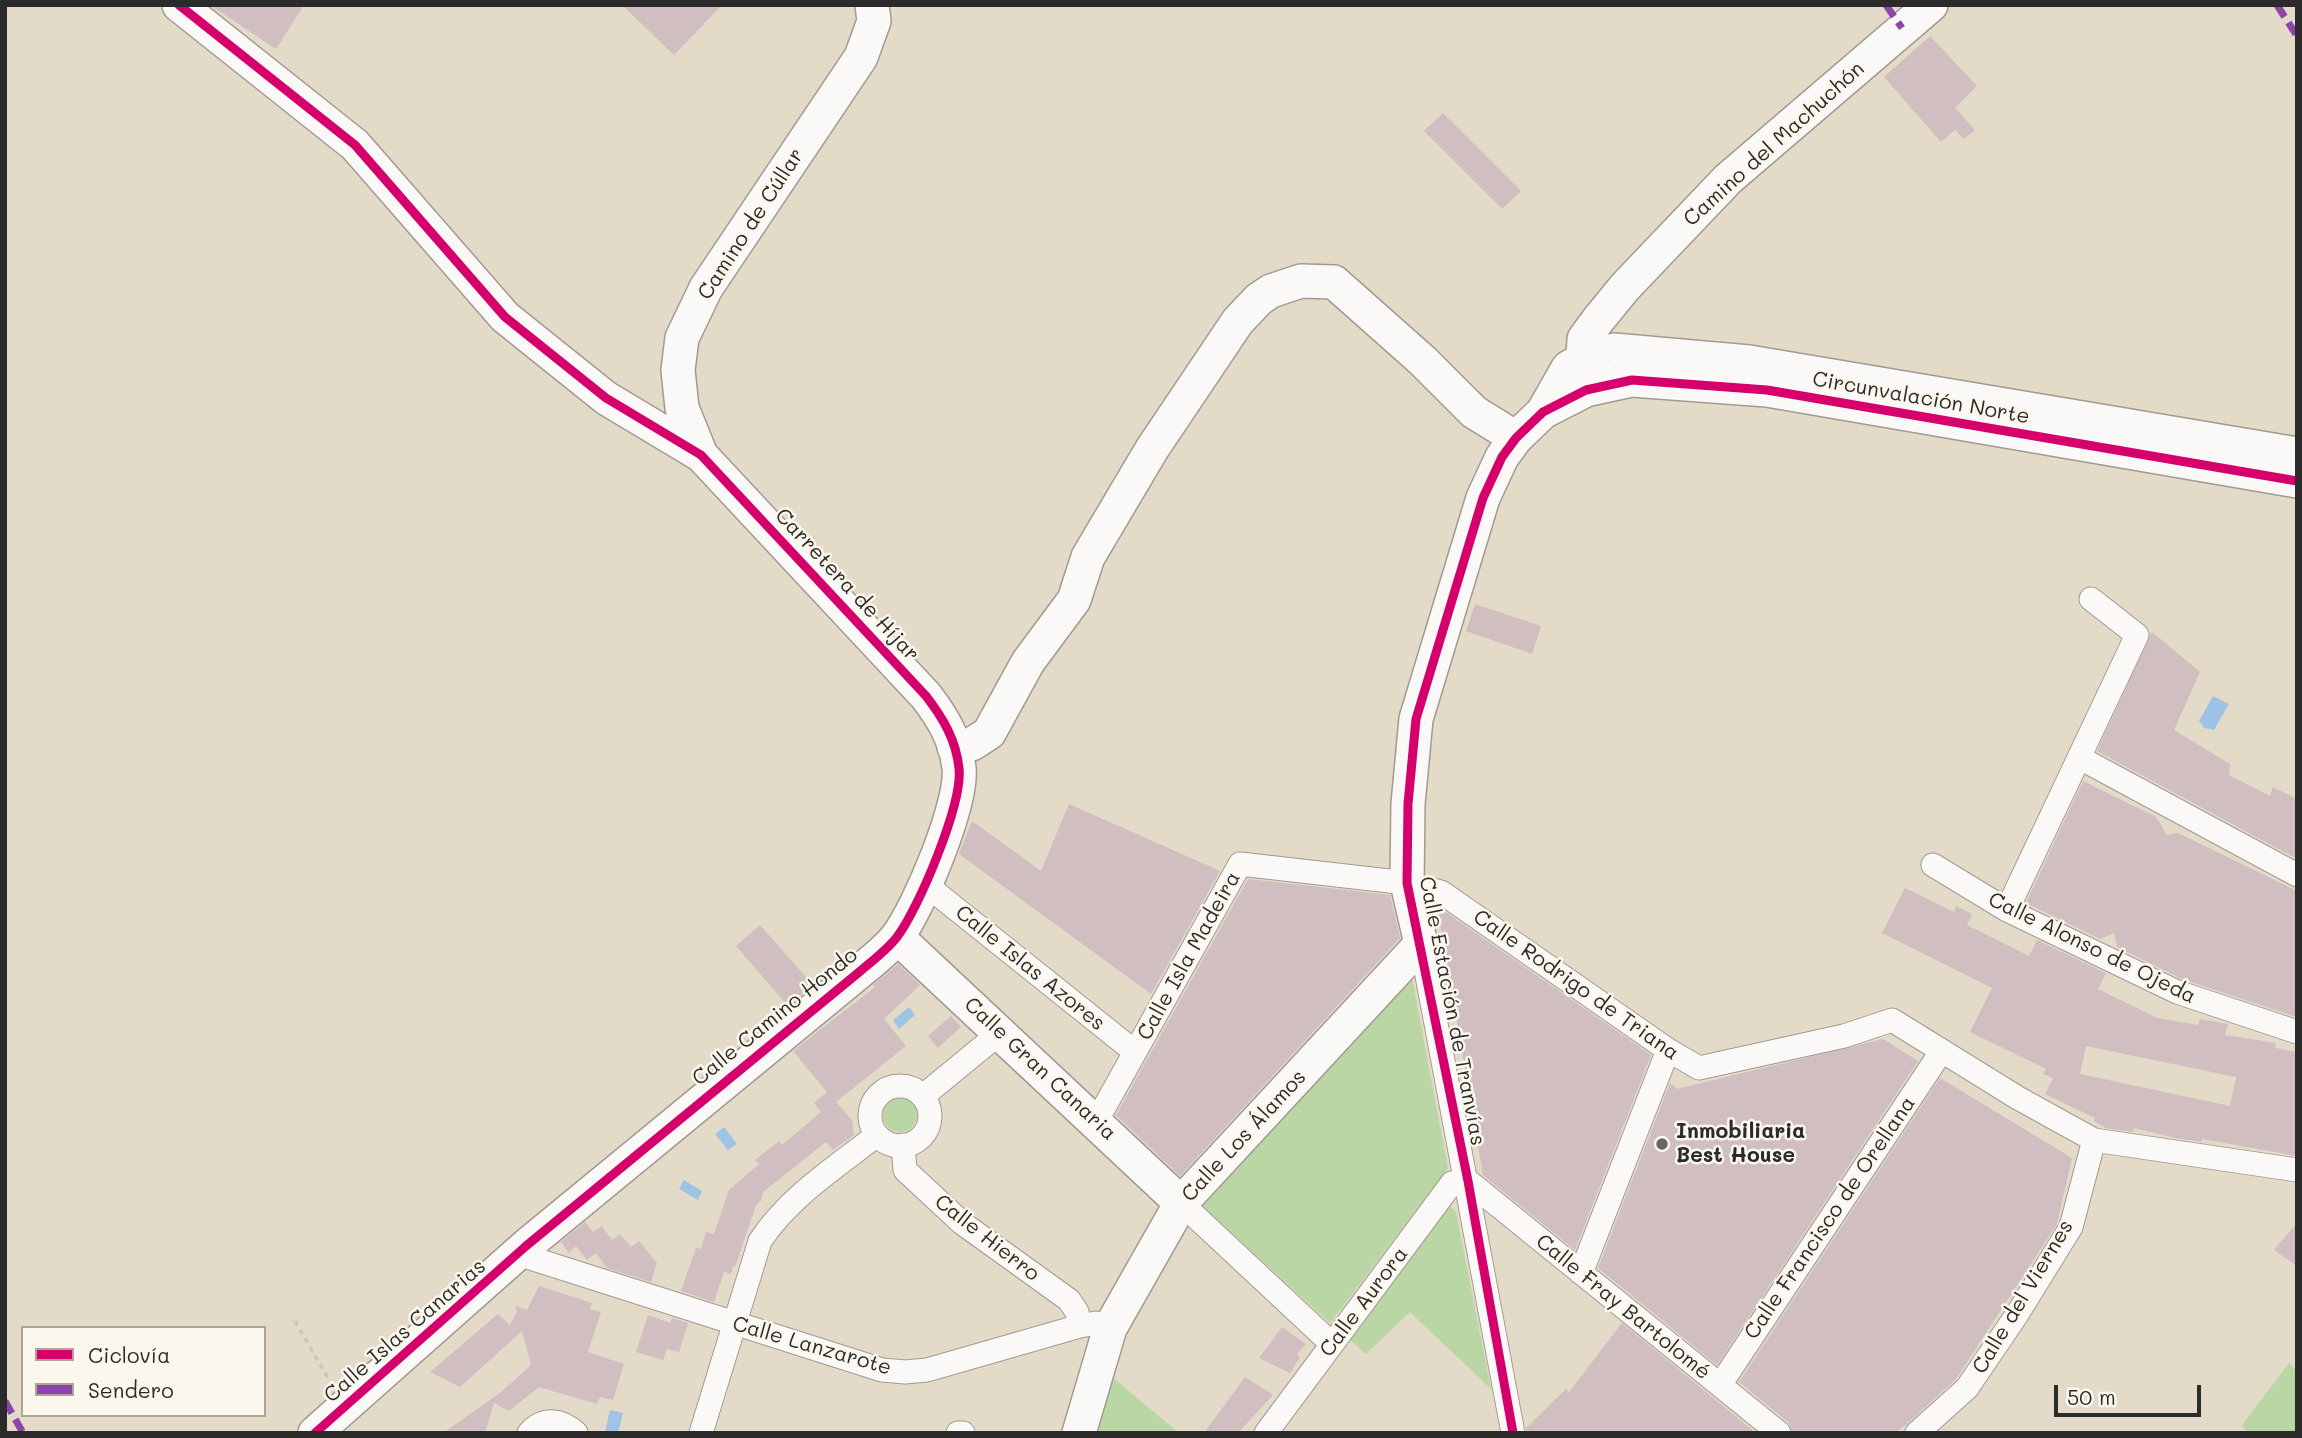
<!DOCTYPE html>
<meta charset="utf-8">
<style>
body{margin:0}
#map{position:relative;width:2302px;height:1438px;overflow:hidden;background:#e3dac8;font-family:Mali,sans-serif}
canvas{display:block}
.frame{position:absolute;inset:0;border:7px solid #2b2b2b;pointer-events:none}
.legend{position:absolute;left:21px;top:1326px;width:245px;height:91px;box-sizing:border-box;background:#fbf7ec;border:2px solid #a8a59f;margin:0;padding:9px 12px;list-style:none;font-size:21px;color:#2b2b2b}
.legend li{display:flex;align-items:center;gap:14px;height:35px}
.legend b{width:35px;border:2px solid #a8a59f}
.scale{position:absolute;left:2054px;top:1385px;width:147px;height:32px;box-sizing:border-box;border:4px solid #2b2b2b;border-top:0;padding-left:9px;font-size:21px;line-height:24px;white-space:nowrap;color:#2b2b2b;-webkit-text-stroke:5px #fbf7ec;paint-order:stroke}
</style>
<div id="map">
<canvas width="2302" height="1438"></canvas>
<div class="frame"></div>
<ul class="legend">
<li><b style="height:9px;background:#d6006c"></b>Ciclovía</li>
<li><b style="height:9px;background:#8e44ad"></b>Sendero</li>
</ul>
<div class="scale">50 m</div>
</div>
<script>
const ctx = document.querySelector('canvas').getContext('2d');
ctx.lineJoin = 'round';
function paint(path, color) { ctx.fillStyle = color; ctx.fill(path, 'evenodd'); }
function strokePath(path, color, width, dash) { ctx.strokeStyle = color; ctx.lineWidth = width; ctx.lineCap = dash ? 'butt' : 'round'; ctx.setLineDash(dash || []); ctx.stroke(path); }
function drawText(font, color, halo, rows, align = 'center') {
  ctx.font = font + ' Mali,sans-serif'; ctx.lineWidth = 5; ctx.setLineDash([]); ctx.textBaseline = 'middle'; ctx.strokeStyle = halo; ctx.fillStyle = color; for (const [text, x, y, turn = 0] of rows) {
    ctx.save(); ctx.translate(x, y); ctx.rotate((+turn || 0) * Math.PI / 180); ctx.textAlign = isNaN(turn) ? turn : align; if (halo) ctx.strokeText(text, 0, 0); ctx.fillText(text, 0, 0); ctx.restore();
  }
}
const green = new Path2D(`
 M1411,972L1448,1168L1330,1323L1198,1202Z
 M883 1115a17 17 0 1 1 34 0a17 17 0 1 1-34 0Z
 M1449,1205L1456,1212L1491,1389L1410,1312L1366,1354L1349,1339Z
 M2289,1363L2297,1371V1433H2247L2242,1425Z
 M1112,1377L1179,1433H1085Z`);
const water = new Path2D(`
 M2213,696L2229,704L2214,730L2204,728L2199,721Z
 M909,1007L915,1015L899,1029L893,1020Z
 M724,1127L737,1144L728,1150L715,1134Z
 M684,1180L702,1191L698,1200L679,1189Z
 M610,1410L623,1413L618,1433L605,1432Z`);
const building = new Path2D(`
 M210,5H304L276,49Z
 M622,5H722L674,55Z
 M1930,36L1977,86L1955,108L1975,130L1964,139L1955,130L1941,142L1884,77Z
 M1443,113L1521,191L1502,209L1424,131Z
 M1475,604L1541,626L1532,654L1466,631Z
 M2152,632L2200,672L2174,730L2230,764L2229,775L2270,796L2273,787L2297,799V859L2097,751Z
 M2083,781L2156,817L2167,835L2178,833L2297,891V1017L2182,979L2117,947L2114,933L2100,939L2026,903Z
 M1069,804L1220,871L1151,994L959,854L972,821L1041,871Z
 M1248,879L1390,895L1400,938L1180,1176L1116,1115Z
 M1905,888L1954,912L1956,906L1972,914L1967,925L2029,956L2037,940L2106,973L2098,989L2157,1018L2198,1025L2200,1019L2228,1024L2225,1035L2276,1043L2275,1048L2297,1052V1156L2202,1139L2201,1142L2171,1137L2134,1128L2133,1132L2106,1128L2094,1121L2095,1118L2045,1094L2053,1078L2043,1074L2046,1069L1970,1032L1992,988L1882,933ZM2086,1046L2236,1077L2230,1106L2080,1074Z
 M1437,906L1651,1055L1575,1250L1483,1175Z
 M760,925L813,985L788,1006L736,946Z
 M898,964L920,985L884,1019L906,1046L836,1102L852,1120L854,1135L833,1150L826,1142L763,1192L761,1201L756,1205L735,1267L733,1266L731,1274L724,1272L714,1302L681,1291L696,1248L701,1249L706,1232L714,1234L729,1190L759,1164L755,1160L779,1141L782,1145L821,1112L814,1103L827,1092L793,1051L875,987L873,985Z
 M951,1016L961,1027L938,1048L928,1036Z
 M1883,1039L1918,1061L1717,1365L1598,1268L1670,1083L1677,1089Z
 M1940,1078L2072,1158L2057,1224L1956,1379L1906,1425L1894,1433H1793L1788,1422L1739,1382Z
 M585,1222L593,1232L602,1226L612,1240L620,1234L631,1247L639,1241L657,1263L651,1282L607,1268L596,1253L587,1260L576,1246L569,1253L561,1242Z
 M2297,1223V1266L2274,1250Z
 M539,1286L592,1303L590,1309L601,1312L588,1352L624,1364L613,1400L600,1397L597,1404L539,1387L509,1411L494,1403L485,1433H443L500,1393L531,1365L522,1331L460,1387L430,1372L498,1314L510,1325L517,1311L515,1306L527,1310Z
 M648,1315L670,1323L672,1318L688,1323L679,1352L667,1349L663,1360L636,1352Z
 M1622,1323L1756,1433H1527L1526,1428L1566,1389L1569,1392Z
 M1282,1327L1306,1344L1297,1354L1300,1357L1290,1373L1259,1358Z
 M1245,1377L1273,1395L1238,1433H1204Z`);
const path = new Path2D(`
 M295,1321L332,1385`);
const street = new Path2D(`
 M2080,758L2297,875
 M1933,865L2007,910L2177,992L2297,1032
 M925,884L1135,1052
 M2007,910L2137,635L2091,599
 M1421,944L1513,1433
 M870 1116a30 30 0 1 1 60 0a30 30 0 1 1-60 0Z
 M923,1096L1001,1032
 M1096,1122L1240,864L1407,883L1441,892L1668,1050L1699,1068L1844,1036L1892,1020L2018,1098L2094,1140L2297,1170
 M903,1145L905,1170L962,1223L1069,1300L1077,1312L1080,1326
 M1181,1203L1332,1344
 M518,1254L882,1370L905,1372L927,1370L1080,1326L1096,1323L1110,1328
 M1581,1273L1668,1050
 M1720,1385L1941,1052
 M529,1433C543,1417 561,1419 576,1433
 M701,1433L760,1241C789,1197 836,1167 877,1135
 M958,1433H963
 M1266,1433L1452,1183L1468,1181L1779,1433
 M1917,1433L1967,1388L2016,1316L2071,1227L2094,1140`);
const secondary = new Path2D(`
 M179,5L355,145L505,317L606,398L701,455L926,696C943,718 956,740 959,768C963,803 919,908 897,937C887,950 871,962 858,973L526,1246L315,1433
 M1583,359L1584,339L1598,320L1625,287L1728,179L1931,5
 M1543,412L1568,368L1583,359L1614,350L1749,362L2297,454
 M701,455L682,408L678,370L682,338L706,288L861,57L874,21L872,5
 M954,747L972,744L989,733L1028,662L1074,600L1088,557L1152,449L1238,321L1259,299L1271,291L1301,281L1334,282L1423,361L1474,412L1516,438
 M897,937L1181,1203
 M1079,1433L1110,1328L1181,1203L1421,944L1407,883L1408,804L1416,719L1483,498L1502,457L1516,438L1543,412L1586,390L1632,380L1767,390L2297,481`);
const quiet = new Path2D(`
 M1886,5L1902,28
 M2277,5L2297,36
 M5,1401L23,1433`);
const cycleway = new Path2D(`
 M179,5L355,145L505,317L606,398L701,455L926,696C943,718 956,740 959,768C963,803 919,908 897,937C887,950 871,962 858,973L526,1246L315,1433
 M1513,1433L1468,1181L1407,883L1408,804L1416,719L1483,498L1502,457L1516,438L1543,412L1586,390L1632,380L1767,390L2297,481`);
const markers = [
 [1662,1144,7,"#6b6862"]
];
const streetNames = [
 ["Camino del Machuchón",1774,144,-42],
 ["Camino de Cúllar",751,224,-57],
 ["Circunvalación Norte",1921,398,10],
 ["Carretera de Híjar",847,585,47],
 ["Calle Alonso de Ojeda",2092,948,26],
 ["Calle Isla Madeira",1189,956,-61],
 ["Calle Islas Azores",1030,968,39],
 ["Calle Rodrigo de Triana",1576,985,35],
 ["Calle Estación de Tranvías",1452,1011,79],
 ["Calle Camino Hondo",775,1017,-39],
 ["Calle Gran Canaria",1040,1069,43],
 ["Calle Los Álamos",1244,1136,-47],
 ["Calle Francisco de Orellana",1830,1218,-56],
 ["Calle Hierro",987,1238,38],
 ["Calle del Viernes",2023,1297,-59],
 ["Calle Aurora",1364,1302,-53],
 ["Calle Fray Bartolomé",1623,1307,39],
 ["Calle Islas Canarias",405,1331,-41],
 ["Calle Lanzarote",812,1346,16]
];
const poiNames = [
 ["Inmobiliaria",1676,1132],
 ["Best House",1676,1156]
];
paint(green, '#b9d6a4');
paint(water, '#9ec3e4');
paint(building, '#d0bec0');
strokePath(street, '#a09b91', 25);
strokePath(secondary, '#a09b91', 36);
strokePath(path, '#c8c6c2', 3.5, [5, 5]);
strokePath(street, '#fbf9f7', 23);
strokePath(secondary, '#fbf9f7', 33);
strokePath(quiet, '#8e44ad', 7, [14, 7]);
strokePath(cycleway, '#d6006c', 9);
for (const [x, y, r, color] of markers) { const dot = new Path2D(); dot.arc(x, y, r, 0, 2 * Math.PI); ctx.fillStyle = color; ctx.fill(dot); strokePath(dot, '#fbf7ec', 2.5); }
drawText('21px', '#2b2b2b', '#fbf7ec', streetNames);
drawText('bold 21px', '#2b2b2b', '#fbf7ec', poiNames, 'left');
</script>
